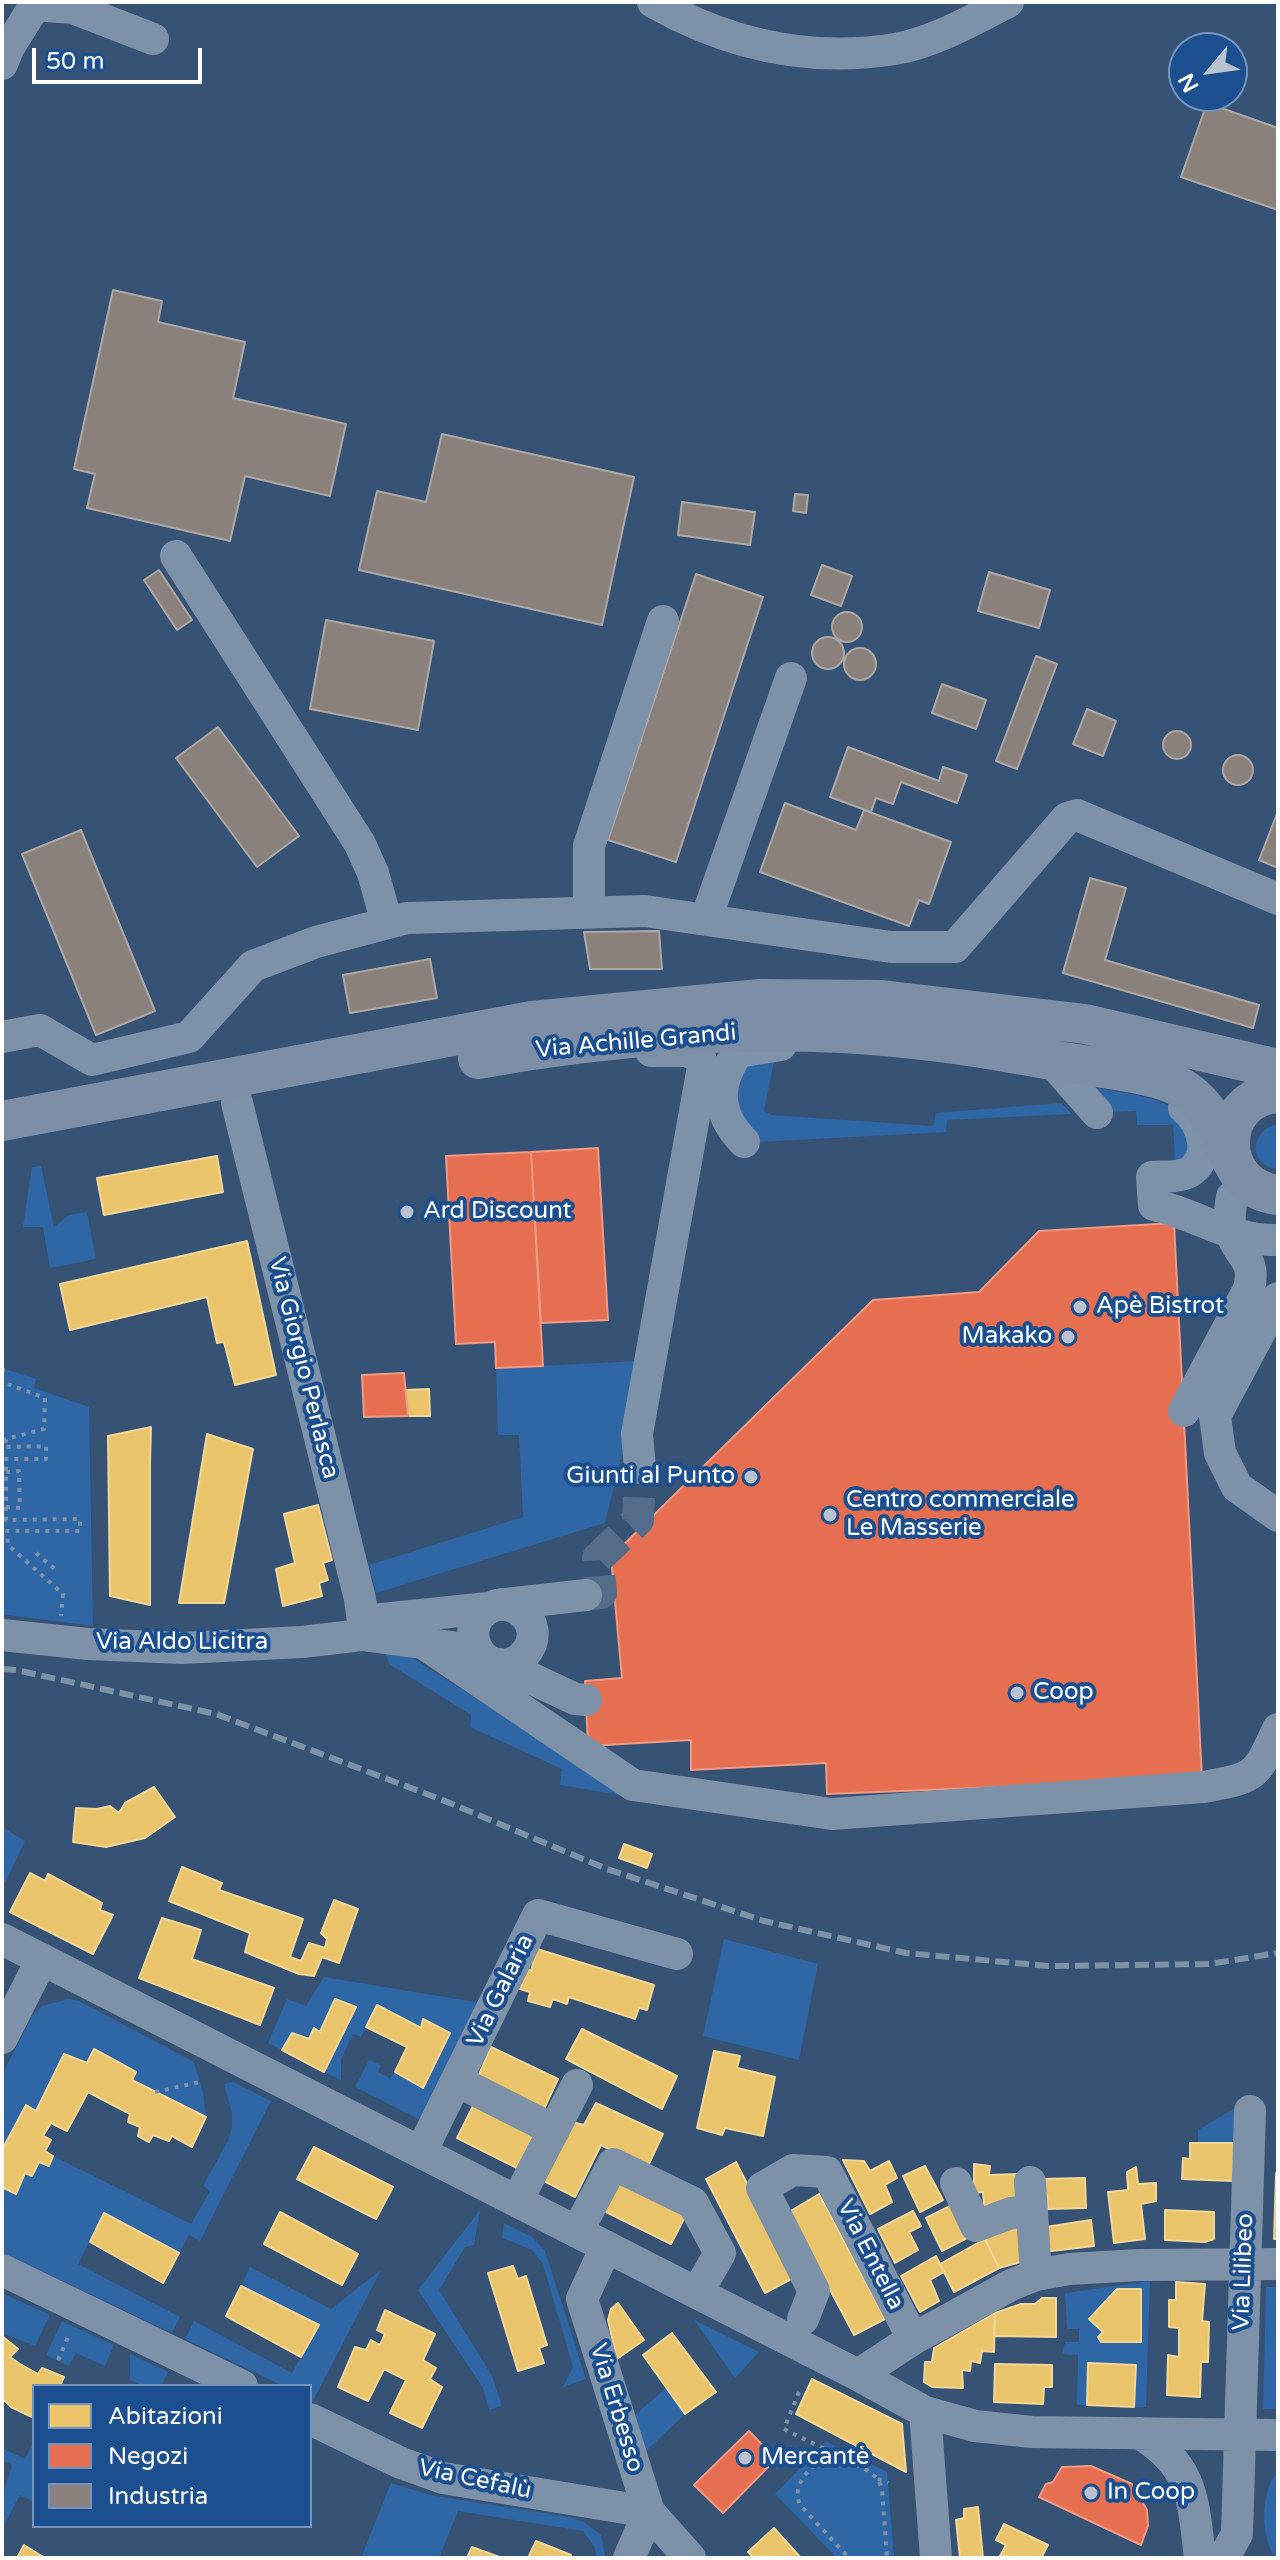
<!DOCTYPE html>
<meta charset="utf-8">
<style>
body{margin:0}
#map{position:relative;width:1280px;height:2560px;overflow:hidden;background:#365274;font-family:"Varela Round",sans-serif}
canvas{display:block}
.frame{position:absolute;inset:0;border:4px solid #fff;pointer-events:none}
.legend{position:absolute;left:32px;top:2384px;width:280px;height:144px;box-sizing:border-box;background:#1b4f8f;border:2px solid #7695bc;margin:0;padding:10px 14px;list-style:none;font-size:24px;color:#fff}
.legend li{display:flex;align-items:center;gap:16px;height:40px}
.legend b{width:40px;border:2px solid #7695bc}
.north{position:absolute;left:1168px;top:32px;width:80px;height:80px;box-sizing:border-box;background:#1b4f8f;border:2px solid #7695bc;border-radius:50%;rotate:241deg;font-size:22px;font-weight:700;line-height:32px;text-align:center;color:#fff}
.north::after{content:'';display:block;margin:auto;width:28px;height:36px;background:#b9c2ce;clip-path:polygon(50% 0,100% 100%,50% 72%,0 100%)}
.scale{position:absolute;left:32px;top:48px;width:170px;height:36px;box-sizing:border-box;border:4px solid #fff;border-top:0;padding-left:10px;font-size:24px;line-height:28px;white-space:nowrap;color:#fff;-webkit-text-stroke:6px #1b4f8f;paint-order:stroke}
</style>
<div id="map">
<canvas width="1280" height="2560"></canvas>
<div class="frame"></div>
<ul class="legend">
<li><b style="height:22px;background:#e9c46a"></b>Abitazioni</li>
<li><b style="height:22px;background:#e76f51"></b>Negozi</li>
<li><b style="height:22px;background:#8a817c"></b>Industria</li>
</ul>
<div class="north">N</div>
<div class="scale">50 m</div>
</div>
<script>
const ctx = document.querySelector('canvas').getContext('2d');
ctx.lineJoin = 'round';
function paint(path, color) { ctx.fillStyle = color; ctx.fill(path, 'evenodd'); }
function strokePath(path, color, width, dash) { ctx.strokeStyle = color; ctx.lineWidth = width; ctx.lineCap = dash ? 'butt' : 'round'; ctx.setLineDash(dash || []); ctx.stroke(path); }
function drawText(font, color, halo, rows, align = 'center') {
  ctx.font = font + ' "Varela Round",sans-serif'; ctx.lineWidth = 8; ctx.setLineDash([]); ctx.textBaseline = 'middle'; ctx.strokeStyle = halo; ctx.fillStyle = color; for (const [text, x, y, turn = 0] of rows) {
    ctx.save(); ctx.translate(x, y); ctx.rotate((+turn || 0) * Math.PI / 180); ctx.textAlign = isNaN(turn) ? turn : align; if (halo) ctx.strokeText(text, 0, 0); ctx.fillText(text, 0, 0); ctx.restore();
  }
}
const green = new Path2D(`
 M775,1056L764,1111L772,1115L933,1126L936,1113L1061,1103L1072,1114L947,1120L946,1132L759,1142L732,1112L738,1068Z
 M1082,1086C1108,1091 1161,1094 1180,1114C1188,1123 1191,1145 1194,1156L1175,1161L1173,1125H1137L1136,1111L1112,1112Z
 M1278,1124V1169C1265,1168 1259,1162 1255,1150C1257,1135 1264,1127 1278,1124Z
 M41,1166L54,1227L69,1215L87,1212L96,1259L50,1268L43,1227H23L32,1167Z
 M638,1361L623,1449L605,1523L376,1593L369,1565L523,1517L519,1435H498L496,1368Z
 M2,1368L36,1379L34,1388L89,1407L93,1626L2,1614Z
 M401,1651L632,1797L560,1785L562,1769L470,1727L471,1715L389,1664L386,1653Z
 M2,1827L25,1841L2,1889V1858L5,1853L2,1851Z
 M724,1939L818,1964L799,2060L703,2036Z
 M324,1977L481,2003L422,2121L355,2087L369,2060L381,2065L378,2072L390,2078L395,2072L423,2087L450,2033L424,2019L421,2028L377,2005L361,2037L353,2034L341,2059V2080L324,2072L356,2007L335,1999L320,2032L314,2028L309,2039L292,2033L282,2050L268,2043L287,1999L306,2006Z
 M68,1999L79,2001L194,2062L203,2092L206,2117L132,2080L135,2072L95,2049L87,2063L64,2054L36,2111L25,2105L2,2150V2074L33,2015L42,2006Z
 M233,2082L271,2101L200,2241L189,2235L179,2253L104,2213L78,2264L180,2317L172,2333L2,2252V2187L16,2194L25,2173L32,2176L39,2162L49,2166L53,2156L191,2224L210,2191L203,2186L228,2141L232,2126V2114L224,2084Z
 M1235,2108L1234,2143H1198V2130Z
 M480,2210L474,2245L465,2247L439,2290L492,2376L502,2406L489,2410L483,2388L418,2290Z
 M504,2223L532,2237L545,2251L586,2379L563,2387L573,2367L543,2264L532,2250L502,2238Z
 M250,2267L331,2309L381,2270L313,2401L310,2399V2386H283L185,2339L194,2321L292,2373L318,2325L241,2286Z
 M1150,2281L1146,2407H1134L1136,2365L1088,2363L1087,2405H1077L1078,2355L1062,2354L1065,2342H1079V2329H1067L1065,2293ZM1117,2289L1141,2290V2342H1102L1098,2337L1103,2332L1090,2319Z
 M1266,2287H1278V2409H1263Z
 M2,2293L50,2315L35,2346L2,2333Z
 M694,2320L759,2352L735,2378Z
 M62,2321L114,2345L105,2366L76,2353L69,2366L46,2355Z
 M130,2354L168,2372L161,2386H144L130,2380Z
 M666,2388L685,2414L646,2451L635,2415Z
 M34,2440V2502L20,2495L2,2529V2497L12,2465L2,2460V2448L25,2459Z
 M826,2441L887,2472L894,2558H837L775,2494Z
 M1278,2472V2558H1276C1260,2540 1260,2489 1278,2472Z
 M391,2483L430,2495L569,2517L584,2522L601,2535L606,2558H597L594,2546L583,2531L458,2511L439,2558H361Z`);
const homes = new Path2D(`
 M217,1156L223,1192L104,1215L97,1178Z
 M247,1241L276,1375L235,1385L224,1342L217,1343L207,1297L70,1330L60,1284Z
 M429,1389L430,1416H408L405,1390Z
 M151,1427L150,1464V1605L110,1596L108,1436Z
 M207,1434L253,1449L224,1603H179Z
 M318,1505L332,1560L323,1563L328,1580L319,1583L322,1596L283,1606L276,1569L295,1563L284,1514Z
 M154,1787L175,1817L145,1838L106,1847L73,1842L76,1808L97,1809L110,1806L119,1813L125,1803Z
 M624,1844L652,1854L647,1868L619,1858Z
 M182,1867L222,1883L219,1890L303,1919L290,1957L301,1961L309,1943L325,1948L327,1939L321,1933L334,1900L358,1909L339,1963L322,1957L314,1976L299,1974L245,1952L250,1933L169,1901Z
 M30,1873L45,1881L48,1874L102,1903L100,1910L113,1915L93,1954L10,1912Z
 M162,1918L201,1930L192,1959L274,1988L260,2025L139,1978Z
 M537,1949L654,1985L647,2010L639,2008L635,2019L569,1997L567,2004L553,1999L550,2007L528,2001L530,1992L520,1989L527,1969L531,1971Z
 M335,1999L356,2007L324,2072L282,2050L292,2033L309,2039L314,2028L320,2032Z
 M377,2005L421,2028L423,2019L450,2033L423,2088L395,2072L407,2047L366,2027Z
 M582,2029L677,2076L662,2109L566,2059Z
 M491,2047L558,2079L544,2109L478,2077Z
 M94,2049L136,2072L132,2080L206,2117L192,2147L172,2136L169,2141L153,2135L149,2142L138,2136L140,2127L128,2122L130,2114L88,2092L67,2131L51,2123L43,2136L51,2140L45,2151L53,2156L49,2166L39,2162L32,2176L25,2173L16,2194L2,2187V2150L26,2105L36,2111L64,2054L87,2063Z
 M714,2051L740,2056L737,2068L775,2077L763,2136L725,2128L722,2135L697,2128Z
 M596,2103L663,2134L647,2168L601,2145L575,2197L544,2181L572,2122L584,2125Z
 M474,2104L534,2134L517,2168L457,2138Z
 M1190,2143H1234L1233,2181L1182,2179L1183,2158L1190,2159Z
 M314,2147L393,2187L376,2219L297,2179Z
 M843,2160L864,2161L870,2171L889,2161L897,2178L885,2185L892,2202L870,2214Z
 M736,2162L795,2277L765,2293L706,2179Z
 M974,2164L990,2166L989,2175L1018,2174L1020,2203L984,2205L983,2192L974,2193Z
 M925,2166L943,2200L920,2212L903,2176Z
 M1136,2167L1138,2184L1156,2183V2201L1141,2204L1145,2239L1114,2243L1108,2192L1128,2190L1127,2172Z
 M1276,2173H1278V2239H1274Z
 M619,2178L687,2213L671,2244L604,2211Z
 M1085,2178L1086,2208L1048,2209L1047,2195L1037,2194L1038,2179Z
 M819,2194L885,2319L854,2335L789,2212Z
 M952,2205L967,2238L942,2251L926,2218Z
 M1165,2210L1214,2212V2239L1205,2242L1165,2240Z
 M913,2211L921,2226L909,2232L918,2250L895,2263L878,2229Z
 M280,2212L358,2254L342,2285L264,2244Z
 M104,2213L179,2253L163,2283L90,2242Z
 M1020,2220L1028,2260L999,2268L985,2239Z
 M1091,2220L1094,2246L1043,2252L1039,2228Z
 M985,2239L999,2268L954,2292L940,2264Z
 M936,2256L944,2272L930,2280L939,2301L920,2312L901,2276Z
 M513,2266L518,2279L526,2276L547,2345L539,2348L544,2363L518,2371L488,2273Z
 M1176,2282L1205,2284L1202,2321L1209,2322L1208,2362H1201L1200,2397L1167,2395L1168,2355L1179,2357V2328L1169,2327V2300H1176Z
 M241,2286L319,2325L301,2357L226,2316Z
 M1117,2289H1141V2342H1101L1098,2337L1103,2332L1089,2319Z
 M1042,2298H1056V2337L994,2336L995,2313L1021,2304H1035Z
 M618,2303L644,2340L617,2359L608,2320L611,2309Z
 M385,2310L435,2334L423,2360L436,2368L430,2379L442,2387L422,2428L390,2413L406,2380L384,2369L368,2401L338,2387L355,2347L366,2350L371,2340L380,2345L385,2334L377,2330Z
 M995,2313L994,2352L982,2351L980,2363L971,2361L970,2371L962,2370L963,2388L932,2387L924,2382L925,2362H932L934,2348Z
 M672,2333L716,2392L685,2414L643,2355Z
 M2,2336L18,2349L10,2357L20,2364L38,2374L42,2368L64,2377L60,2386H34V2418L11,2407L2,2398Z
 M1088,2363L1136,2365L1134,2407L1087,2405Z
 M995,2364L1052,2365V2387H1044L1043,2404L994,2402Z
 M812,2379L902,2424L906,2472L796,2414Z
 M978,2507L983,2558H960L956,2520L964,2518V2509Z
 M1004,2524L1048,2545L1041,2558L1000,2556L1006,2545L996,2540Z
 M774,2528L801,2558H754L748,2552Z
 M536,2541L571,2555L570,2558H528Z
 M24,2545L45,2558H17Z
 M472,2547L502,2558H467Z`);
const shops = new Path2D(`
 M598,1148L608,1320L541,1323L531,1152Z
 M531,1152L543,1366L496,1368L495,1342L456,1344L446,1156Z
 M1174,1223L1202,1779L827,1794L826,1763L691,1770V1740L588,1746L585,1681L622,1678L611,1557L873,1300L979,1292L1039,1231Z
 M404,1373L408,1416L364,1417L362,1375Z
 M749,2431L776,2459L723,2513L694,2485Z
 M1091,2466L1132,2484L1147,2510L1148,2526L1141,2545L1039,2497L1046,2484L1053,2482L1062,2467Z`);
const industry = new Path2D(`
 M1207,103L1278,128V210L1181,177Z
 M113,290L162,301L158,322L245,342L233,398L346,424L330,496L245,476L230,541L87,508L95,474L74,469Z
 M442,434L634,477L602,625L359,570L377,491L426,502Z
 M795,494L808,495L806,513L793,511Z
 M682,502L755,512L750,545L678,535Z
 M822,565L852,576L841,606L811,595Z
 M159,570L192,620L177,630L144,580Z
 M989,572L1050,590L1039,628L978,611Z
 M696,574L763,597L676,862L608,840Z
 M832 627a15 15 0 1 1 30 0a15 15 0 1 1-30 0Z
 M326,620L434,641L418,730L310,709Z
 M812 653a16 16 0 1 1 32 0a16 16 0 1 1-32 0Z
 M844 664a16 16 0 1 1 32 0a16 16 0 1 1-32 0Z
 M1036,656L1057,664L1017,769L996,761Z
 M942,684L986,700L976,729L932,713Z
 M1087,709L1116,721L1103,756L1073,744Z
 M218,727L299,836L257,867L176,758Z
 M1163 745a14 14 0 1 1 28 0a14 14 0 1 1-28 0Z
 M848,747L939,781L943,767L967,775L957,803L901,782L893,804L876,798L871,812L830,797Z
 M1223 770a15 15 0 1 1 30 0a15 15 0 1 1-30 0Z
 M785,803L856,830L864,810L951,842L929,904L919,900L909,926L760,872Z
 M1278,811V868L1259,860Z
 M81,830L155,1011L96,1035L22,854Z
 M1090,878L1126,888L1105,960L1259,1005L1253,1028L1063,973Z
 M659,931L662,969H590L584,932Z
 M430,959L437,998L350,1013L343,975Z`);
const minorTunnel = new Path2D(`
 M586,1595L601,1593L598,1558L638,1520L640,1468`);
const path = new Path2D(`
 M3,1368L2,1382L45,1398L44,1429L6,1439L5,1447L46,1446V1459H6V1520L80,1519V1531H7L8,1545L63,1594L61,1616
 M6,1507L20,1508L19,1471L6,1472
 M36,1553L57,1571
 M155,2092L200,2082
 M58,2360L69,2335
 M799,2392L784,2429L867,2470L878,2479L882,2489L887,2558
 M829,2451C814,2466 790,2482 800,2505L849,2558
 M878,2479L888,2483`);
const minor = new Path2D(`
 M653,2C729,45 808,63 895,49C933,43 974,19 1008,2
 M34,5L73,8L153,39
 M2,64L9,47L37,2
 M176,556L360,844L373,873L387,923
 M589,911V846L663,621
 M706,919L791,678
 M2,1037L40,1030L92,1060L189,1037L253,966L316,942L407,918L645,911L891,947H955L1067,818L1077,815L1278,899
 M1061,1072L1097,1113
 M237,1103L360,1599L363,1621L362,1635
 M1184,1108C1201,1122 1214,1154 1191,1171C1181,1178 1163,1176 1152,1177L1154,1205C1197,1214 1233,1242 1278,1240
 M744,1142C716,1113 715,1086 738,1052L781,1045
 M1278,1298L1215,1416L1220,1453L1237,1487L1278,1516
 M1184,1411L1249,1289C1256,1259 1241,1259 1232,1235C1228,1222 1230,1210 1232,1197
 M640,1468L637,1434L703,1067L700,1057L687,1051H651
 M502,1604C522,1606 538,1623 531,1644C528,1651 522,1658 515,1662C477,1678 453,1618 497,1605L586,1595
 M363,1621L488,1608
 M2,1635L88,1644L182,1648L302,1642L362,1635L459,1648L483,1657
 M423,1643L633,1785L832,1814L1203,1787C1256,1777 1255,1779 1278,1729
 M501,1664L575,1699L586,1700
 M2,1939L858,2375L925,2412L975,2426L1032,2432L1278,2435
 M2,2038L42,1959
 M457,2081L554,2130
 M421,2152L538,1915L677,1954
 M1030,2182L1036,2275
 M956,2183L976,2226L1011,2213L1032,2211
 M517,2201L577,2085
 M577,2232L613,2164L693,2203L720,2253L697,2293
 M606,2247L582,2299L649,2512L690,2558
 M2,2270L242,2386
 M803,2319L814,2291L762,2188L793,2170L827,2172L913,2339
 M858,2375L913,2339L1011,2285L1036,2275L1069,2269L1139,2265L1278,2264
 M925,2412L936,2558
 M310,2419L401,2463L443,2478L649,2512L629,2558
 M1139,2433C1194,2466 1193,2500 1200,2558
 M1219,2558L1227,2552L1237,2534L1250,2111`);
const major = new Path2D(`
 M478,1059C610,1035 761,1024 895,1037C952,1042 1008,1052 1063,1062C1094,1067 1150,1073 1176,1085C1207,1100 1220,1132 1232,1161
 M1278,1093C1214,1097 1214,1188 1278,1195
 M2,1121L532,1021L760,999L882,1000L1085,1024L1278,1069`);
const rail = new Path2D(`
 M2,1669L16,1670L216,1714L440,1799L607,1869L764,1921L906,1953L1048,1966L1209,1964L1278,1953`);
const markers = [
 [407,1212,8,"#b9c2ce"],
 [1080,1307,8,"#b9c2ce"],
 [1068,1337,8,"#b9c2ce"],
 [751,1477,8,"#b9c2ce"],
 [830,1515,8,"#b9c2ce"],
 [1017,1693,8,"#b9c2ce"],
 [745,2458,8,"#b9c2ce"],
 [1091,2493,8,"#b9c2ce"]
];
const streetNames = [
 ["Via Achille Grandi",636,1042,-5],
 ["Via Giorgio Perlasca",303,1368,76],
 ["Via Aldo Licitra",182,1643],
 ["Via Galaria",501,1991,-64],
 ["Via Entella",870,2255,63],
 ["Via Lilibeo",1244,2272,-88],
 ["Via Erbesso",616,2408,73],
 ["Via Cefalù",475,2480,12]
];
const poiNames = [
 ["Ard Discount",423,1212],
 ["Apè Bistrot",1096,1307],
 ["Makako",1052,1337,"right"],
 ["Giunti al Punto",735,1477,"right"],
 ["Centro commerciale",846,1501],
 ["Le Masserie",846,1529],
 ["Coop",1033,1693],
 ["Mercantè",761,2458],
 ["In Coop",1107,2493]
];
paint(green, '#2f66a5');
paint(homes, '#e9c46a');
strokePath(homes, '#f0d697', 2);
paint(shops, '#e76f51');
strokePath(shops, '#ee9a85', 2);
paint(industry, '#8a817c');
strokePath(industry, '#ada7a3', 2);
strokePath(minorTunnel, '#546c89', 32, [32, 16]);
strokePath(path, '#7d92a8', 4, [4, 6]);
strokePath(minor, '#7d92a8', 32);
strokePath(major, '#7d8ea7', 40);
strokePath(rail, '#7e92a7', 6, [14, 6]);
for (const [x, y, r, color] of markers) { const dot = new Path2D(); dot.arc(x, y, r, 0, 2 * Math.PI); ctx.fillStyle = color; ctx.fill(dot); strokePath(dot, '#1b4f8f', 3); }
drawText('24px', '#fff', '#1b4f8f', streetNames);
drawText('24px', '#fff', '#1b4f8f', poiNames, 'left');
</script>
